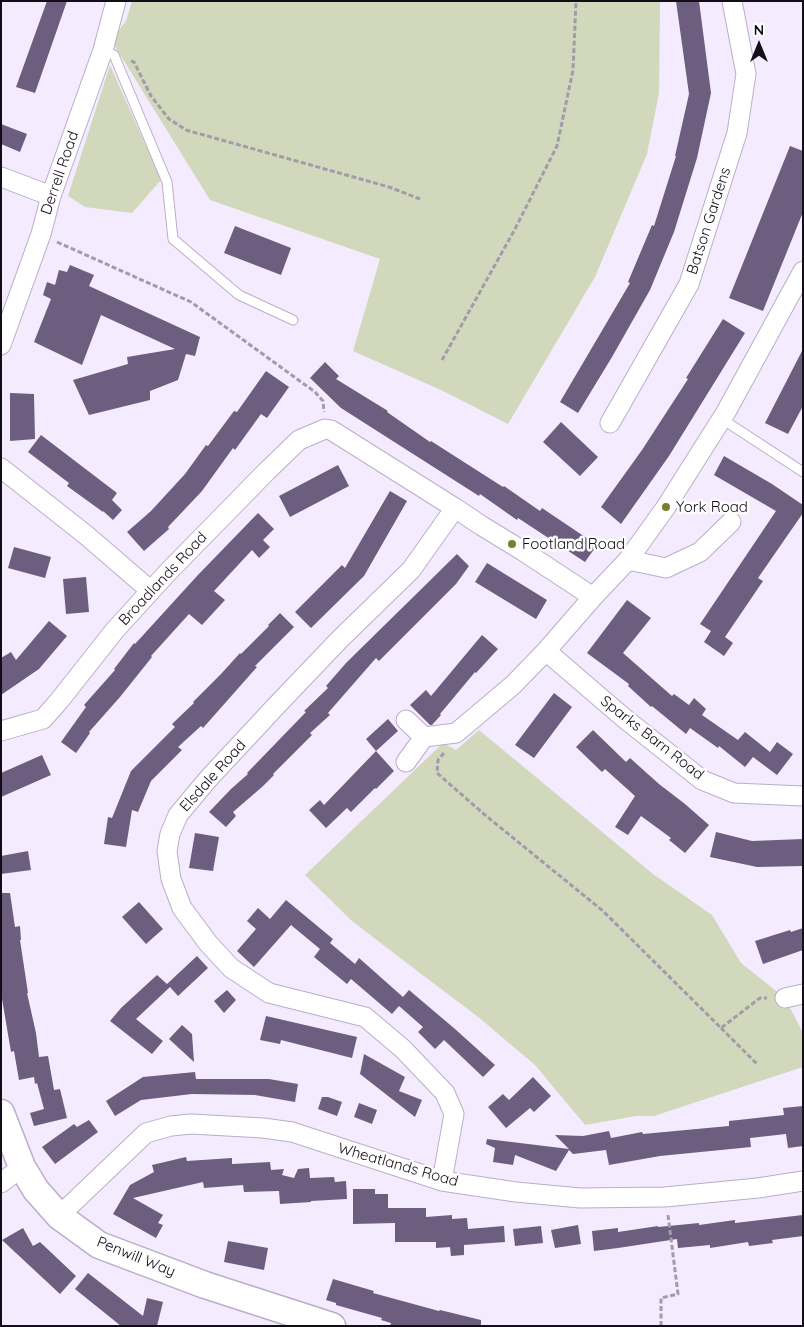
<!DOCTYPE html>
<style>
body{margin:0}
#map{position:relative;width:804px;height:1327px;overflow:hidden;background:#f4ecfe;font-family:Quicksand,sans-serif}
canvas{display:block}
.frame{position:absolute;inset:0;border:2px solid #120e18;pointer-events:none}
.north{position:absolute;left:734px;top:20px;width:50px;height:50px;-webkit-text-stroke:4px #fdfdfd;paint-order:stroke;rotate:0deg;font-size:14px;font-weight:700;line-height:20px;text-align:center;color:#120e18}
.north::after{content:'';display:block;margin:auto;width:18px;height:22px;background:#120e18;clip-path:polygon(50% 0,100% 100%,50% 72%,0 100%)}
</style>
<div id="map">
<canvas width="804" height="1327"></canvas>
<div class="frame"></div>
<div class="north">N</div>
</div>
<script>
const ctx = document.querySelector('canvas').getContext('2d');
ctx.lineJoin = 'round';
function paint(path, color) { ctx.fillStyle = color; ctx.fill(path, 'evenodd'); }
function strokePath(path, color, width, dash) { ctx.strokeStyle = color; ctx.lineWidth = width; ctx.lineCap = dash ? 'butt' : 'round'; ctx.setLineDash(dash || []); ctx.stroke(path); }
function drawText(font, color, halo, rows, align = 'center') {
  ctx.font = font + ' Quicksand,sans-serif'; ctx.lineWidth = 5; ctx.setLineDash([]); ctx.textBaseline = 'middle'; ctx.strokeStyle = halo; ctx.fillStyle = color; for (const [text, x, y, turn = 0] of rows) {
    ctx.save(); ctx.translate(x, y); ctx.rotate((+turn || 0) * Math.PI / 180); ctx.textAlign = isNaN(turn) ? turn : align; if (halo) ctx.strokeText(text, 0, 0); ctx.fillText(text, 0, 0); ctx.restore();
  }
}
const green = new Path2D(`
 M132,1H660L659,93L647,154L595,277L508,424L441,390L353,351L380,259L210,200L111,40L126,21Z
 M110,65L161,180L132,213L85,207L68,196Z
 M479,730L653,874L712,915L741,963L785,998L803,1033V1067L654,1116H636L585,1125L535,1065L477,1016L412,967L352,921L305,875L443,743L456,750Z`);
const building = new Path2D(`
 M47,1H67L35,93L16,87Z
 M676,1H699L711,93L697,158L674,232L650,290L612,357L578,413L560,402L630,283L628,282L652,225L654,226L676,156H675L689,94Z
 M1,124L27,134L20,152L1,144Z
 M790,146L803,151V212L763,311L729,298Z
 M235,226L291,248L281,275L224,253Z
 M70,265L94,275L89,286L200,337L195,356L186,354L178,380L150,391V400L89,415L73,380L128,364L127,357L175,349L101,315L82,365L34,342L51,299L43,295L47,282L55,285L59,270L67,272Z
 M723,319L745,333L669,456L621,524L601,507L642,450L688,379L686,378Z
 M803,349V406L788,434L765,423Z
 M325,362L339,376L336,379L388,411L387,412L430,442L431,441L503,487L504,486L540,511L542,508L597,545L585,562L518,518L517,520L480,494L479,496L341,408L310,378Z
 M266,371L289,387L267,418L261,414L235,450L233,448L202,491L168,527L169,529L144,551L127,532L151,511L185,474L206,445L208,446L234,411L237,412Z
 M10,393L34,394L35,439L10,441Z
 M561,422L598,457L580,476L543,442Z
 M41,435L117,493L112,500L122,510L113,520L103,511V512L67,486L69,483L28,452Z
 M724,456L772,484L803,505V513L758,578L763,581L725,637L733,643L724,656L704,642L711,631L700,624L776,511L714,475Z
 M338,465L349,486L290,517L279,496Z
 M390,491L407,501L364,576L311,628L295,612L342,565L345,568Z
 M258,513L274,529L263,540L270,547L259,558L252,550L214,591L225,600L202,625L189,614L151,656L152,657L120,697L89,732L90,733L76,753L61,742L86,707L84,705L115,670L114,669L134,643L135,644L197,576Z
 M14,547L51,557L45,578L8,568Z
 M457,554L469,566L456,584L379,661L376,658L328,713L330,715L310,733L312,735L273,774L274,775L262,787L233,812L236,816L226,827L209,812L231,789L248,774L247,773L306,712L304,711L328,688L326,686L346,663Z
 M487,563L547,600L536,619L475,582Z
 M86,577L89,612L66,614L63,579Z
 M627,600L651,618L623,653L672,696L674,694L689,705L694,698L706,709L702,715L738,740L745,732L770,752L777,742L793,754L777,775L753,757L745,767L719,746L718,748L690,728L686,734L652,706L651,707L628,686L629,684L587,653Z
 M280,613L294,627L255,666L257,667L203,728L201,726L178,747L182,750L151,781L138,812L132,810L126,847L104,844L108,817L112,818L131,771L175,727L172,724L194,703L193,702L221,674L240,653L241,654L269,626L268,625Z
 M49,621L67,636L39,669L1,695V658L11,652L16,660Z
 M482,635L498,649L476,673L475,672L440,714L441,715L432,725H430L410,705L426,690L431,696Z
 M554,693L572,707L534,758L515,745Z
 M388,719L398,731L376,751L366,739Z
 M593,730L626,762L630,758L659,784L685,804L709,825L685,853L669,840L671,838L641,816L628,835L615,827L635,796L605,769L602,772L576,747Z
 M376,751L394,771L376,789L375,788L351,812L347,808L326,828L309,810L320,800L324,805Z
 M42,755L51,775L1,797V773Z
 M716,832L752,841L803,839V866L757,867L710,857Z
 M195,833L219,837L213,871L189,868Z
 M28,851L31,870L1,874V856Z
 M1,893H10L15,927L20,926L21,940H20L28,993H27L36,1033L39,1057L48,1056L54,1090L60,1089L67,1118L34,1126L30,1113L44,1109L37,1083L35,1084L34,1077L19,1080L14,1051L11,1052L1,993Z
 M286,900L333,939L330,943L355,964L359,958L403,997L409,990L455,1029L495,1065L483,1077L444,1040L435,1049L418,1032L423,1027L399,1006L392,1014L351,979L347,984L314,957L320,949L291,925L254,967L237,951L256,929L247,921L258,908L270,919Z
 M139,902L163,929L146,944L122,917Z
 M803,928V950L763,964L755,941L790,930L791,932Z
 M197,956L208,968L178,996L170,987L136,1019L163,1041L152,1054L110,1021L121,1008L157,975L167,984Z
 M227,990L236,1000L224,1013L214,1001Z
 M266,1016L357,1037L352,1058L281,1040L280,1044L260,1040Z
 M182,1025L192,1034L194,1062L169,1039Z
 M364,1054L405,1077L399,1091L422,1100L415,1117L360,1074Z
 M195,1072L196,1079H269L298,1084L295,1102L255,1095L192,1094L141,1100L115,1116L106,1101L143,1077Z
 M533,1077L551,1096L534,1112L530,1108L506,1128L488,1107L503,1094L509,1100Z
 M322,1097H328L342,1102L337,1116L318,1109Z
 M359,1103L377,1110L372,1124L354,1117Z
 M803,1106V1146L788,1148L786,1134L750,1138L751,1147L660,1156L609,1165L606,1150L573,1154L569,1150L556,1171L515,1155L513,1165L493,1162L495,1148L486,1144L487,1139L569,1149L555,1135L583,1136L609,1131L611,1138L642,1132L643,1134L729,1126V1121L784,1115L783,1108Z
 M89,1120L98,1132L55,1164L42,1147L74,1124L77,1127Z
 M186,1157L187,1161L232,1158V1164L270,1162L271,1170L284,1169L282,1175L294,1178L298,1169L309,1168L310,1178L334,1177L335,1182L346,1181L347,1199L311,1201V1202L280,1204L279,1191L244,1192L243,1185L204,1188L203,1182L133,1198L163,1215L158,1223L163,1225L156,1238L113,1214L130,1185L154,1172L152,1165Z
 M353,1189H375V1194H388V1208H426V1217L452,1215V1219L467,1218L468,1229L504,1226L505,1242L464,1245V1255L451,1256L450,1247L436,1248V1242H395V1223L353,1224Z
 M803,1215V1236L772,1240L773,1243L749,1246L748,1242L710,1248V1245L678,1248L677,1239L618,1248L594,1251L592,1231L618,1228V1232L658,1226V1227L699,1223V1225L735,1220V1223Z
 M578,1225L581,1244L555,1248L551,1230Z
 M541,1226L543,1243L515,1246L513,1229Z
 M23,1228L33,1246L40,1242L76,1276L60,1294L2,1240Z
 M228,1241L268,1248L264,1270L224,1262Z
 M88,1273L143,1316L147,1298L163,1302L157,1326H121L75,1289Z
 M333,1279L374,1291L373,1293L439,1311L440,1310L481,1320V1326H390L391,1323L381,1320L382,1318L336,1305V1303L326,1300Z`);
const path = new Path2D(`
 M131,61L134,62L151,96L169,119L186,130L389,187L420,199
 M57,242L191,302L315,392L323,401L324,412
 M442,360L515,229L557,146L573,70L576,1
 M444,753L438,760L437,773L485,815L603,911L721,1028L760,998H767
 M721,1028L758,1065
 M661,1326V1298L678,1294L668,1215`);
const lane = new Path2D(`
 M103,50L114,55L167,182L173,239L239,295L293,320
 M722,419L803,472`);
const street = new Path2D(`
 M1,177L51,196
 M1,345L41,234L51,196L103,50L116,1
 M610,423L689,284L737,133L746,74L732,1
 M1,468L86,535L151,591
 M628,560L666,568L700,552L731,522
 M546,651L624,718L702,780L734,793L803,796
 M406,720L424,737
 M1,731L43,719L59,701L115,630L168,572L266,472L299,440L325,429L331,430L455,508L482,526L523,551L593,597
 M406,762L424,737L456,733L513,685L546,651L593,597L628,560L666,507L726,412L803,271
 M785,998L803,994
 M442,1181L454,1114L445,1093L403,1049L365,1017L269,993L231,968L208,943L182,908L171,879L167,851L170,834L178,815L209,778L277,705L340,639L411,570L455,508
 M1,1183L22,1167
 M59,1216L146,1133L171,1126L191,1124L263,1128L292,1132L442,1181L516,1192L580,1198L665,1197L758,1188L803,1181`);
const secondary = new Path2D(`
 M1,1113L22,1167L36,1190L59,1216L99,1245L205,1285L332,1326`);
const markers = [
 [666,507,5,"#76802d"],
 [512,544,5,"#76802d"]
];
const streetNames = [
 ["Derrell Road",60,173,-71],
 ["Batson Gardens",709,221,-72],
 ["Broadlands Road",163,579,-47],
 ["Sparks Barn Road",652,738,38],
 ["Elsdale Road",213,776,-48],
 ["Wheatlands Road",398,1165,16],
 ["Penwill Way",136,1257,22]
];
const poiNames = [
 ["York Road",676,507],
 ["Footland Road",522,544]
];
paint(green, '#d2d8bc');
paint(building, '#6d5d7f');
strokePath(lane, '#baadc9', 11);
strokePath(street, '#baadc9', 21);
strokePath(secondary, '#baadc9', 29);
strokePath(path, '#a29baa', 3, [5, 2.5]);
strokePath(lane, '#fff', 9);
strokePath(street, '#fff', 19);
strokePath(secondary, '#fff', 26);
for (const [x, y, r, color] of markers) { const dot = new Path2D(); dot.arc(x, y, r, 0, 2 * Math.PI); ctx.fillStyle = color; ctx.fill(dot); strokePath(dot, '#fdfdfd', 2); }
drawText('15px', '#120e18', '#fdfdfd', streetNames);
drawText('15px', '#120e18', '#fdfdfd', poiNames, 'left');
</script>
